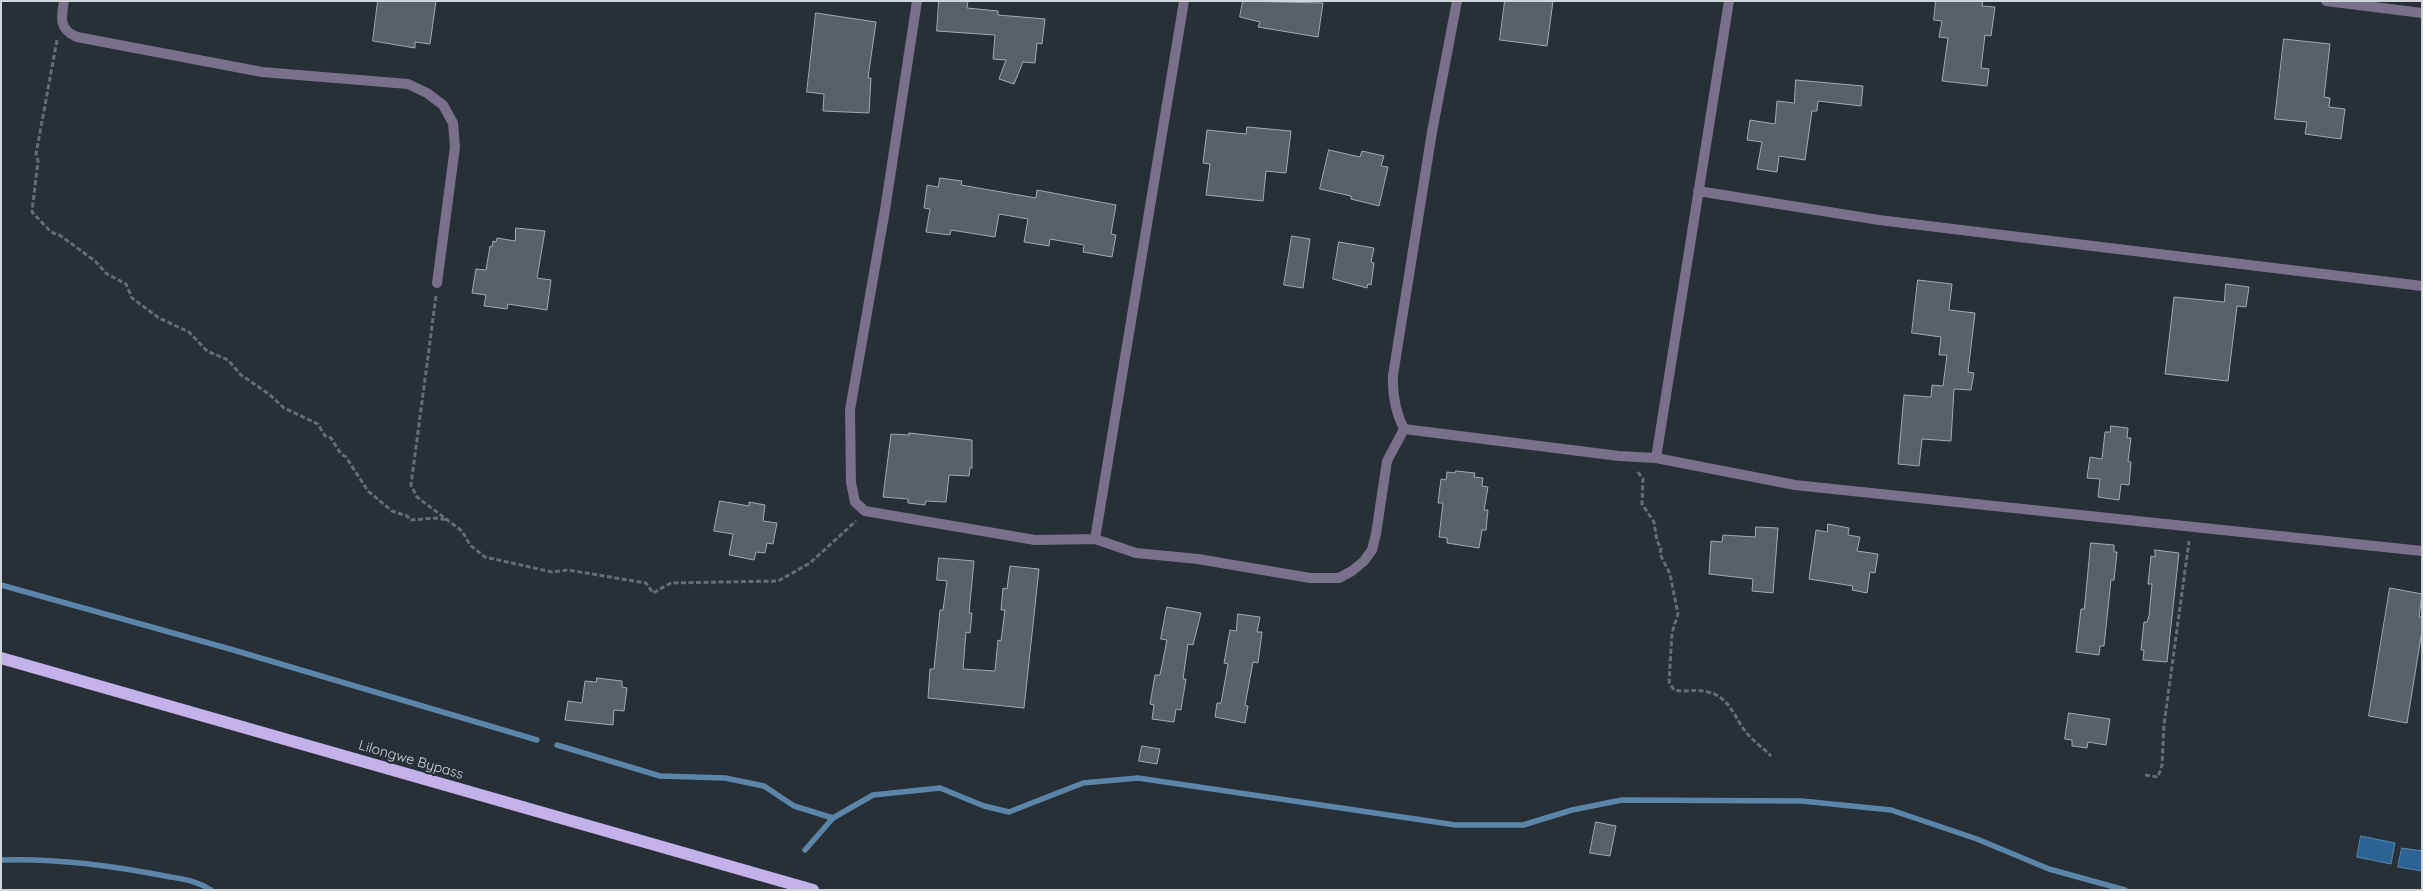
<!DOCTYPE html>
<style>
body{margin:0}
#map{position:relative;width:2423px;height:891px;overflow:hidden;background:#272f37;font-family:Quicksand,sans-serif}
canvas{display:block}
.frame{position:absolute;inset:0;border:2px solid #d0d5da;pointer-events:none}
</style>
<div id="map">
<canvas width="2423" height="891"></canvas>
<div class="frame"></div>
</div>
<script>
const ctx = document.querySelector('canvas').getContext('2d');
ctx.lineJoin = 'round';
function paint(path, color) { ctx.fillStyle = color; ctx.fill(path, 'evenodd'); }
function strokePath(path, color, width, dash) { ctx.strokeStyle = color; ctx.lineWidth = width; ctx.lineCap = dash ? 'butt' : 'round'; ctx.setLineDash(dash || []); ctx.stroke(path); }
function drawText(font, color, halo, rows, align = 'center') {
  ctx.font = font + ' Quicksand,sans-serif'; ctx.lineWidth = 4.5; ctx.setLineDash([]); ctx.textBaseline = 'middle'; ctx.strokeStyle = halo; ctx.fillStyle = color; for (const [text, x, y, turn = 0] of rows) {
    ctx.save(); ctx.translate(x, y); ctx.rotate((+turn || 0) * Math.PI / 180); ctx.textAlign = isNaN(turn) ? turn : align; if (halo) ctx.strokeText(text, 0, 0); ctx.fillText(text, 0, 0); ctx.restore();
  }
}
const water = new Path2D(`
 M2361,836L2395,843L2391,864L2357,857Z
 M2402,848L2422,851V871L2398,867Z`);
const stream = new Path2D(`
 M1,585L230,649L537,740
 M557,745L660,776L725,778L764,786L794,806L833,818
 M805,850L833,818L873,795L940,788L984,806L1009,812L1083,783L1138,778L1456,825H1523L1572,810L1622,800L1802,801L1891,810L1977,839L2049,869L2125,890
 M1,860C55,858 108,865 160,875C179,879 194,879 211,890`);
const building = new Path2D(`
 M378,1H436L430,44L415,42V48L373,41Z
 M939,1H968L967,8L998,11V15L1045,19L1042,44L1037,43L1035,63L1023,62L1014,84L999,79L1006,60L993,59L995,35L937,31Z
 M1243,1L1323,3L1318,37L1258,27L1260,22L1240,17Z
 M1505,1H1553L1547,46L1500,40Z
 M1936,1H1983L1982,6L1995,7L1991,36L1985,35L1981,68L1989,69L1987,86L1942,81L1948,38L1939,37L1942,21L1934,20Z
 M816,13L876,22L868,78H871L869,113L823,111L824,94L807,92Z
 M2284,39L2330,44L2324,97L2330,98L2329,107L2345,109L2341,139L2305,134L2307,122L2275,119Z
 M1796,80L1863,86L1861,106L1818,101L1817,111H1812L1805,160L1779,156L1777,172L1757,169L1762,142L1747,140L1750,120L1775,124L1777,101L1794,103Z
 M1247,127L1291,131L1286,173L1266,171L1263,201L1206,195L1210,164L1203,163L1207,130L1246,134Z
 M1329,150L1360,157L1362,151L1384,156L1381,166L1388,167L1379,206L1351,199V196L1320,189Z
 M940,178L962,181L961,185L1036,198L1037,190L1116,205L1111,234L1116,235L1112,257L1083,252L1084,245L1050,239L1049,246L1024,242L1028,219L999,214L995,237L951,230L950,235L926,232L930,209L924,208L927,185L938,187Z
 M516,228L545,231L537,278L551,280L547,310L508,304L507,309L484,306L486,295L472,293L476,269L486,270L490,246L492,247L493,241L496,242L497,238L515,241Z
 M1292,236L1310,239L1303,288L1284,285Z
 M1339,242L1374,248L1371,262L1374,263L1371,285L1368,284L1367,288L1333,279Z
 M1918,280L1952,284L1949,310L1975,313L1968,372L1974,373L1971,390L1954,389L1951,441L1922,439L1919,466L1898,464L1904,395L1931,397L1932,385L1943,386L1947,355H1939L1941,337L1912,333Z
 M2226,284L2249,287L2246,307L2237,306L2228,381L2165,374L2174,297L2224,302Z
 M2111,426L2128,428L2127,438H2131L2128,461L2131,462L2129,485L2121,484L2119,500L2098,497L2100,479L2087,478L2090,457L2102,459L2105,432H2110Z
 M909,433L972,440V468H970L969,476L949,475L946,502L926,501L925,505L908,503V499L883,497L891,434L909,435Z
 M1456,471L1475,473L1474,477L1483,478L1482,486L1488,487L1484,510H1488L1486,530H1482L1479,548L1447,543V538L1439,537L1443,503H1438L1441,479L1446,480L1447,472L1455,473Z
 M720,501L749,506V502L765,505L763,521L777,523L773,544L767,543L765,553L756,552L754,560L729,555L733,534L714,531Z
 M1828,524L1849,528L1848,535L1860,537L1857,551L1878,554L1875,573L1870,572L1867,593L1852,590L1853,586L1809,579L1816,530L1827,532Z
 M1756,527L1778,528L1773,593L1752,591L1753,579L1709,574L1711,541L1722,542L1723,535L1755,537Z
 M2091,543L2114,545V552H2117L2114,580H2111L2104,646H2100L2099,655L2076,652L2081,609H2084Z
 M2155,550L2179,553L2167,662L2143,660L2144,650H2141L2144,622H2147L2149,616L2152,584H2148L2151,556L2155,557Z
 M939,558L974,561L969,613H972L970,633L966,632L963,669L995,671L998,640L1001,641L1005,610H1001L1003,588L1007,589L1010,566L1039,569L1024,708L928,698L930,669H934L940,610H943L947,581L937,580Z
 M2390,588L2422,594L2419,617H2422V631L2407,723L2369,716Z
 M1167,607L1201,613L1193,645L1188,644L1183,679H1186L1183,697L1181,710L1176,709L1174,722L1152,719L1154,705L1150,704L1155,675H1160L1167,640L1161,639Z
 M1238,614L1260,617L1257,632H1262L1258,663L1253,662L1245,705L1248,706L1245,723L1215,717L1217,703H1221L1228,664L1224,663L1230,630L1236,631Z
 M597,678L622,681V687L627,688L624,711L614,710L613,725L565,720L568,701L582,703L585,681L596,682Z
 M2069,713L2110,719L2106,745L2088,742L2087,748L2072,746V740L2065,739Z
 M1142,746L1160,749L1157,764L1139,761Z
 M1596,822L1616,826L1610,856L1590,853Z`);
const path = new Path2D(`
 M57,40L36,154L38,161L32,212L51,232L61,236L95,261L107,274L126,284L132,298L159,318L189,332L207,351L228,360L241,375L269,394L284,408L318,424L325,436L331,438L341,454L346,457L368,491L392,511L407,516L410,520L436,518L448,520
 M436,296L411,485L417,497L462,531L470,545L485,557L552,572L568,570L646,583L653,593L671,583L778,581L810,563L856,521
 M1638,472L1643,479L1642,504L1654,522L1657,541L1661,548L1660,554L1670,574L1678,614L1672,633L1669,682L1674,690C1686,693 1696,688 1708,692C1729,697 1734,716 1745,731C1752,740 1763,748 1771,756
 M2145,775L2158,777L2162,765L2164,725L2189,541`);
const minor = new Path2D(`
 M64,1C61,18 59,30 77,37L262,72L408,84L427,93L443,105L453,123L455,147L437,283
 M917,1L885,210L850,410L851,483L855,502L865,511L1035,540L1095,539L1136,553L1198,559L1310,578H1339L1352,571L1364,561L1372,550L1376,534L1387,461L1404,429
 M2326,1L2422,13
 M1698,191L1879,220L2422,286
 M1404,429L1619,456L1656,458L1795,485L2422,551
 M1404,429C1395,411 1392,395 1393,375L1432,132L1457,1
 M1656,458L1729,1
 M1095,539L1184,1`);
const primary = new Path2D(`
 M1,658L813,890`);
const streetNames = [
 ["Lilongwe Bypass",411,760,16]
];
paint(water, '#2b6494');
strokePath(water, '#5c86a9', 1);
strokePath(stream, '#5c86a9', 5.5);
paint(building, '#58616a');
strokePath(building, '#a0aab4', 1);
strokePath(path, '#656c73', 3, [5, 2.5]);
strokePath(minor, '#79708c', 10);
strokePath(primary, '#c4b1ea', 12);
drawText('14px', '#d0d5da', '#272f37', streetNames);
</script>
